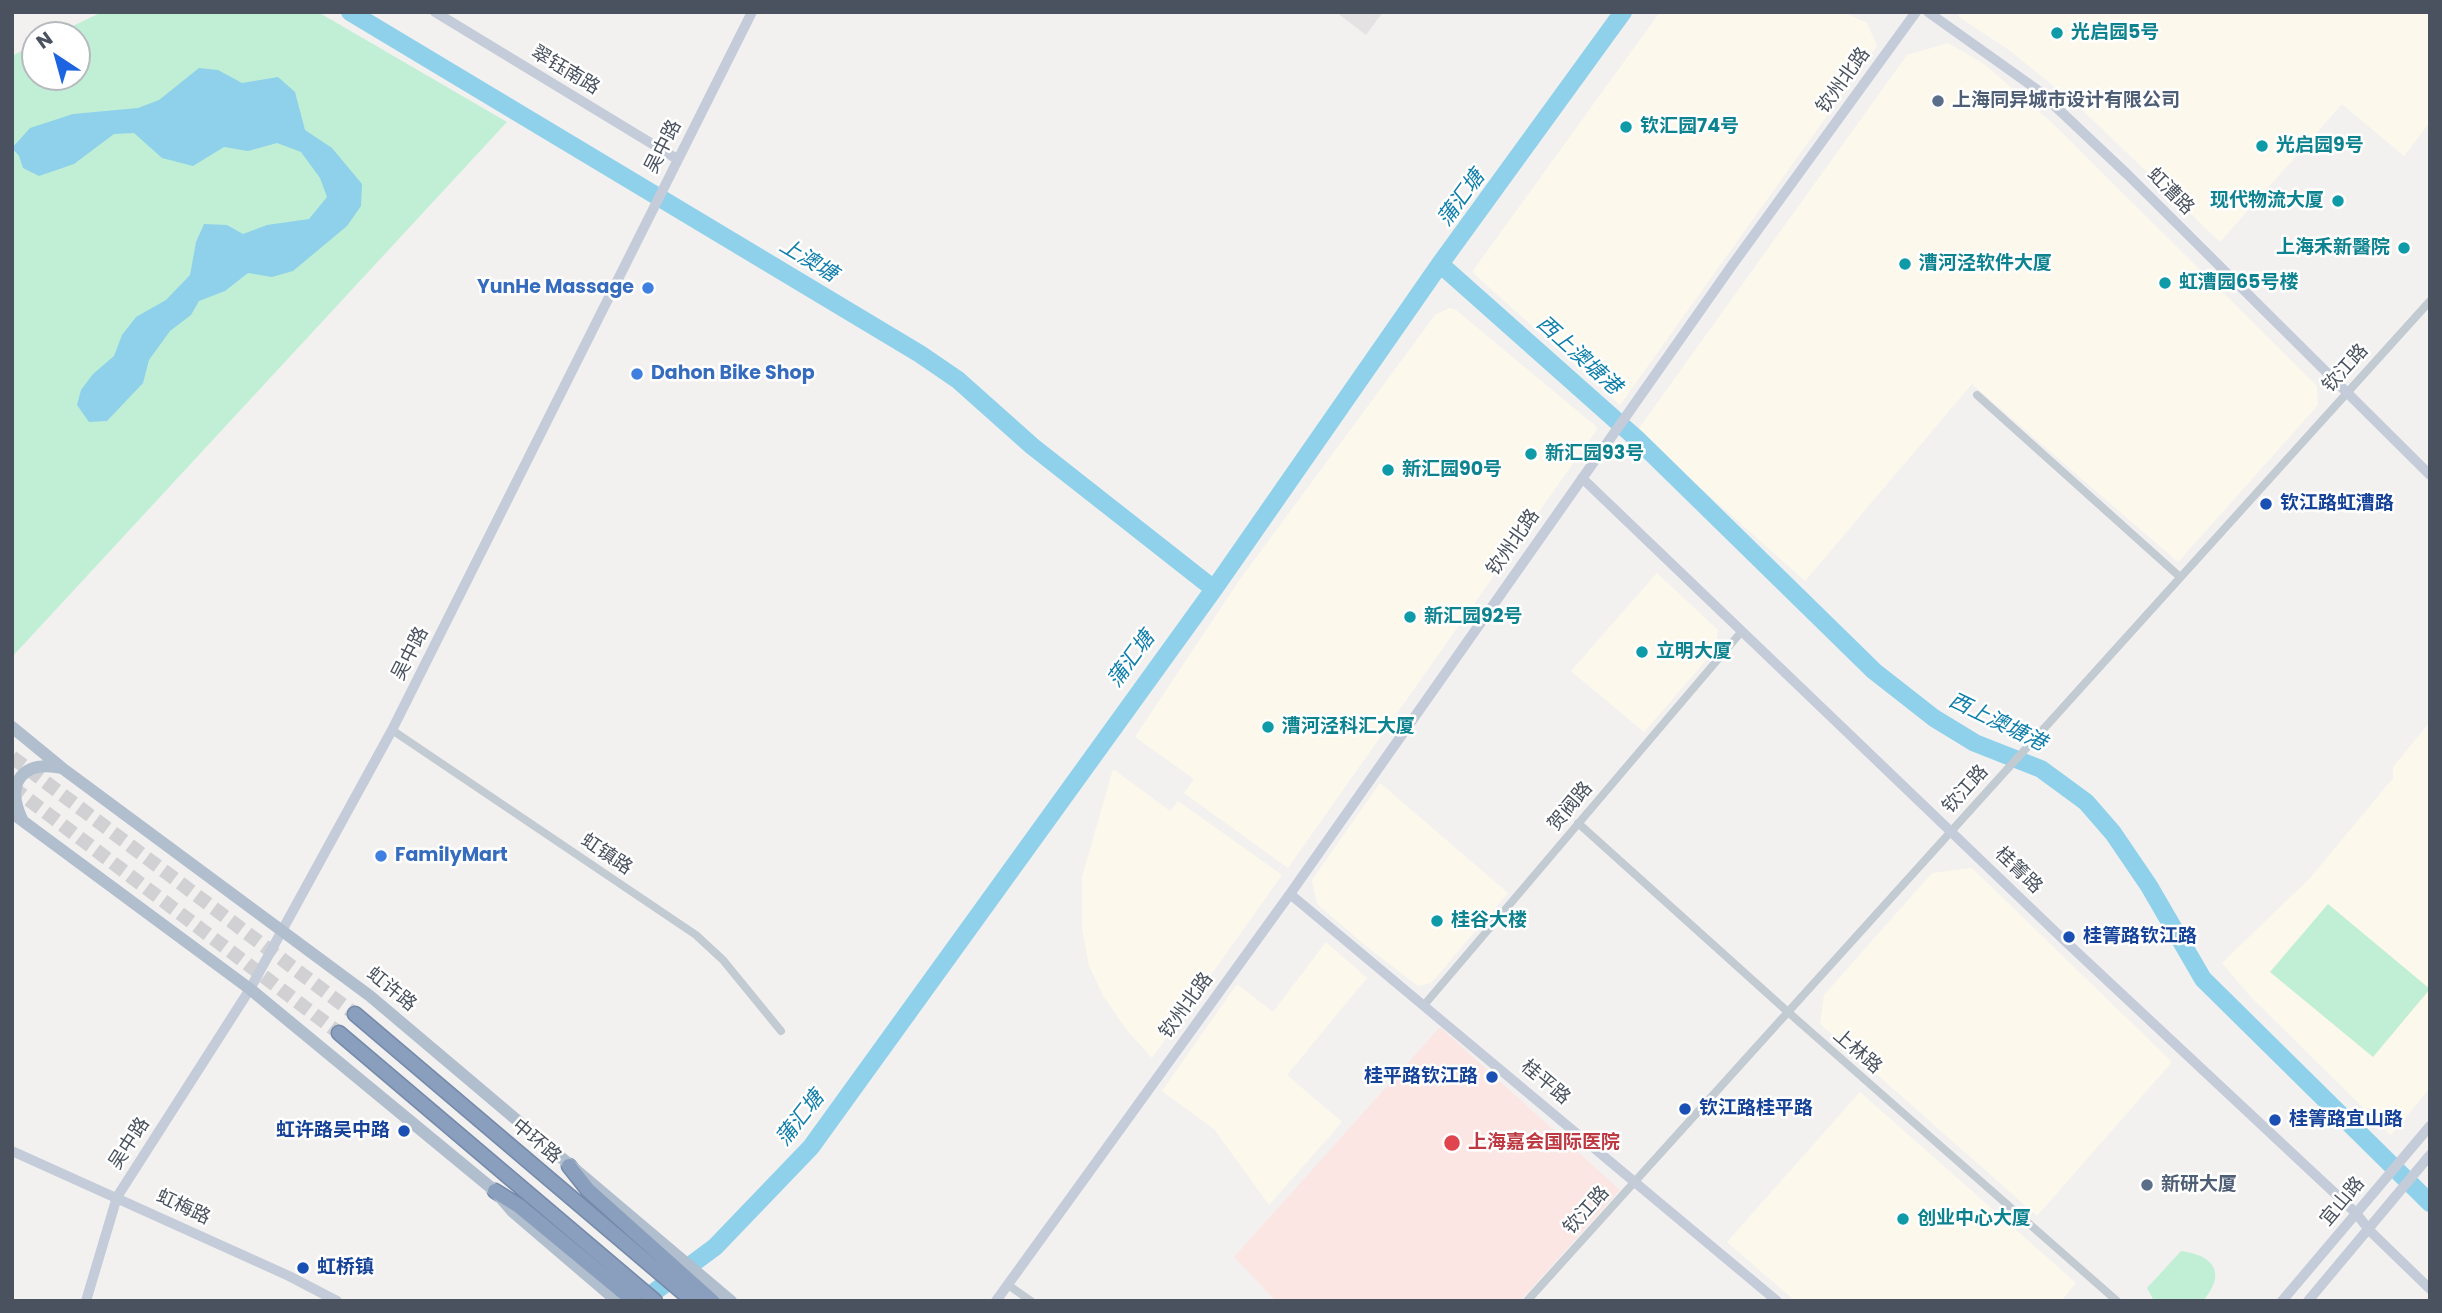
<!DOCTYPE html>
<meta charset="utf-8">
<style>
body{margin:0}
#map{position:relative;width:2442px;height:1313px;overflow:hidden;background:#f3f1f0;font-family:Poppins,sans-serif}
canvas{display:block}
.frame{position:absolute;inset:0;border:14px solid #49525e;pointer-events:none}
.north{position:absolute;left:21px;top:21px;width:70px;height:70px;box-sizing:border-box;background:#fff;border:2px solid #b6babf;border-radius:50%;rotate:324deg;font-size:19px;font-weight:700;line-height:28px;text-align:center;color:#49525e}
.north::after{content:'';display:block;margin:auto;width:24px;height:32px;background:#1d65e0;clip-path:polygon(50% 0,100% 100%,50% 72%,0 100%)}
</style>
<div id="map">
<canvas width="2442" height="1313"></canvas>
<div class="frame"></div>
<div class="north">N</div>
</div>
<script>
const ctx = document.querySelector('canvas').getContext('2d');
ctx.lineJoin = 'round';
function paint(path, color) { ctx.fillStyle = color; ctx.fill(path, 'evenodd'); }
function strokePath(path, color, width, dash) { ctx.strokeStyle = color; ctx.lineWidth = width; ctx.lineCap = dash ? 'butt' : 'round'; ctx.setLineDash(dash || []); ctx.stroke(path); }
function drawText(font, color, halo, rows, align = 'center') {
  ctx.font = font + ' Poppins,"Noto Sans SC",sans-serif'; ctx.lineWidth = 5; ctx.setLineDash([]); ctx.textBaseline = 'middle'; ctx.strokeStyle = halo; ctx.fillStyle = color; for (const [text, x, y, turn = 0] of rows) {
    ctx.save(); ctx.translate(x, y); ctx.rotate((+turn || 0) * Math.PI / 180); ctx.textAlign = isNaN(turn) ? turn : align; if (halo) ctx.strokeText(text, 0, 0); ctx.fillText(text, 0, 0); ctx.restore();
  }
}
const commercial = new Path2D(`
 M1660,12H1843L1867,23L1877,46L1620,405L1472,272Z
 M1959,12H2430V122L2404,156L2342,104L2220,242L2076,104L2009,50L1959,17Z
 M1948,43L1984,64L2050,121L2317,386L2318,405L2178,562L1972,384L1805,581L1637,431L1907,55Z
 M1449,308L1456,310L1598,428L1288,868L1184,793L1194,779L1135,737L1238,582L1435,315Z
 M1657,573L1718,630L1715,650L1644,732L1571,671Z
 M2430,722V1088L2391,1135L2250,996L2222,963L2310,878L2393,778V767Z
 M1113,769L1170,811L1178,801L1282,875L1152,1058L1126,1029L1104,997L1089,966L1082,928V877Z
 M1380,783L1508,893L1431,983L1418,986L1366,946L1317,904L1312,880Z
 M1972,868L2172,1062L2037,1216L1820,1024L1824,995L1932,873Z
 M1326,942L1367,978L1287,1075L1342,1122L1269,1205L1214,1129L1162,1091L1237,984L1273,1012Z
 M1860,1092L2076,1283L2061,1301H1795L1727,1242Z`);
const education = new Path2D(`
 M1336,12H1383L1366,35Z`);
const medical = new Path2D(`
 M1440,1027L1620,1190L1520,1301H1276L1234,1257Z`);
const green = new Path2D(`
 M102,12H318L507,122L12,657V56L35,44V77H77V35H54Z
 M2328,904L2430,989L2373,1057L2270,972Z
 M2181,1251C2214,1255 2227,1273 2203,1301H2154L2147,1288Z`);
const water = new Path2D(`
 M199,68L218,70L242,83L278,77L295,92L305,130L332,148L362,184L361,206L347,226L293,271L272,277L248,273L225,291L199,301L191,315L170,331L149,360L143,383L107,421L89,422L77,405L81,390L93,374L114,356L122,335L136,317L166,300L190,275L196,242L204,224L227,225L243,234L267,225L309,219L327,197L320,178L301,152L277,143L248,151L224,147L193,166L162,158L134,133L114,134L74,164L39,176L23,168L19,156L12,148L30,128L73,114L138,108L159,100Z`);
const river = new Path2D(`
 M350,12L920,354L958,380L1032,446L1214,589
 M1440,264L1637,439L1874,671L1934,718L1975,743L2041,769L2086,802L2113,833L2149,886L2203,979L2430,1203
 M642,1301L715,1247L811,1147L1214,589L1440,264L1623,12`);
const highwayTunnel = new Path2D(`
 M12,757L355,1014
 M12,787L339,1033`);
const street = new Path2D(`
 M1977,395L2180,577
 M392,730L696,935L723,960L781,1031
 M1578,823L1788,1012L2117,1301
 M1425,1004L1742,631
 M1008,1285L1031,1301
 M1527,1301L2430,301`);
const secondary = new Path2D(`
 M435,12L677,159
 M1928,12L2039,91L2128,175L2430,475
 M1582,478L2065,941L2356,1213L2369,1230L2430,1289
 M1290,894L1777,1301
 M12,1151L289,1276L337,1301
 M86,1301L117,1197L250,989L392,730L752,12
 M996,1301L1290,894L1733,264L1916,12
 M2282,1301L2430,1126
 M2308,1301L2430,1155`);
const primary = new Path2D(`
 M12,727L62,768L370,996L731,1301
 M12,813L250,989L495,1191L513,1212L617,1301
 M22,819C5,783 22,760 62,768`);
const highway = new Path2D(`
 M355,1014L693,1301
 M339,1033L655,1301
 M569,1166L588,1190L712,1301
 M495,1191L519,1206L634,1301`);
const markers = [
 [2057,33,7,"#0f9aa8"],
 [1938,101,7,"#5c6f8a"],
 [1626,127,7,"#0f9aa8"],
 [2262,146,7,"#0f9aa8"],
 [2338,201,7,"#0f9aa8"],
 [2404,248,7,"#0f9aa8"],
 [1905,264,7,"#0f9aa8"],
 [2165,283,7,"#0f9aa8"],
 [648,288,7,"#3f7fe0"],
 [637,374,7,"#3f7fe0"],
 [1531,454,7,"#0f9aa8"],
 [1388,470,7,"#0f9aa8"],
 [2266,504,7,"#1a4fb4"],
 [1410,617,7,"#0f9aa8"],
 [1642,652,7,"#0f9aa8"],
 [1268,727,7,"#0f9aa8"],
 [381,856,7,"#3f7fe0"],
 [1437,921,7,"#0f9aa8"],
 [2069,937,7,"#1a4fb4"],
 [1492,1077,7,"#1a4fb4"],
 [1685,1109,7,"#1a4fb4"],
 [2275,1120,7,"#1a4fb4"],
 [404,1131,7,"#1a4fb4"],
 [1452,1143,9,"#e0444e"],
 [2147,1185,7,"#5c6f8a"],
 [1903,1219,7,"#0f9aa8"],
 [303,1268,7,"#1a4fb4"]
];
const cultureNames = [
 ["光启园5号",2071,33],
 ["钦汇园74号",1640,127],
 ["光启园9号",2276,146],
 ["现代物流大厦",2324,201,"right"],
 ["上海禾新醫院",2390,248,"right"],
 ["漕河泾软件大厦",1919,264],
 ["虹漕园65号楼",2179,283],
 ["新汇园93号",1545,454],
 ["新汇园90号",1402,470],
 ["新汇园92号",1424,617],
 ["立明大厦",1656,652],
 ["漕河泾科汇大厦",1282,727],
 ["桂谷大楼",1451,921],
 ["创业中心大厦",1917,1219]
];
const streetNames = [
 ["翠钰南路",565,71,31],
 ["钦州北路",1844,81,-54],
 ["吴中路",664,147,-63],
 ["虹漕路",2170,192,45],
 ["钦江路",2346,369,-48],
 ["钦州北路",1514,543,-55],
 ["吴中路",411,654,-63],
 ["钦江路",1966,790,-48],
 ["贺阀路",1571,807,-50],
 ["虹镇路",606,855,34],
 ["桂箐路",2018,871,44],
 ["虹许路",391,990,39],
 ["钦州北路",1187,1006,-54],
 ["上林路",1857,1052,41],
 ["桂平路",1545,1083,40],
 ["中环路",536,1142,40],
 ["吴中路",130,1144,-57],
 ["宜山路",2343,1202,-50],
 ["虹梅路",183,1208,25],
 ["钦江路",1587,1211,-48]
];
const serviceNames = [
 ["上海同异城市设计有限公司",1952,101],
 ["新研大厦",2161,1185]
];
const shopNames = [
 ["YunHe Massage",634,288,"right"],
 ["Dahon Bike Shop",651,374],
 ["FamilyMart",395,856]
];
const transitNames = [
 ["钦江路虹漕路",2280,504],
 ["桂箐路钦江路",2083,937],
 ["桂平路钦江路",1478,1077,"right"],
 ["钦江路桂平路",1699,1109],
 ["桂箐路宜山路",2289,1120],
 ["虹许路吴中路",390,1131,"right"],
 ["虹桥镇",317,1268]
];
const healthNames = [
 ["上海嘉会国际医院",1468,1143]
];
const waterNames = [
 ["蒲汇塘",1462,199,-54],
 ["上澳塘",808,261,31],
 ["西上澳塘港",1578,356,42],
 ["蒲汇塘",1132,660,-54],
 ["西上澳塘港",1997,723,26],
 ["蒲汇塘",801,1119,-52]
];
paint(commercial, '#fcf8eb');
paint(education, '#e4e2e3');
paint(medical, '#fbe6e3');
paint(green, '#c1efd6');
paint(water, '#8fd1ea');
strokePath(river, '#8fd1ea', 18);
strokePath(highwayTunnel, '#d1d1d3', 14, [14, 7]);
strokePath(highway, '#758aaa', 17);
strokePath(street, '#c2cad2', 8);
strokePath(secondary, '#c4ccd9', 10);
strokePath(primary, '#b1bece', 12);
strokePath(highway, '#8a9fbe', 14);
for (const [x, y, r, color] of markers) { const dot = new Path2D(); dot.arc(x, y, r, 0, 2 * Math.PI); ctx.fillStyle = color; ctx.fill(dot); strokePath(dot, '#fff', 2.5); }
drawText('bold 19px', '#0d838f', '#fff', cultureNames, 'left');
drawText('19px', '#49525e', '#fff', streetNames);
drawText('bold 19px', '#4e5e75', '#fff', serviceNames, 'left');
drawText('bold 19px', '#366cbe', '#fff', shopNames, 'left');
drawText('bold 19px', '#164399', '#fff', transitNames, 'left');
drawText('bold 19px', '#be3a42', '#fff', healthNames, 'left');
drawText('italic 21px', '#107faa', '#fff', waterNames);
</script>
